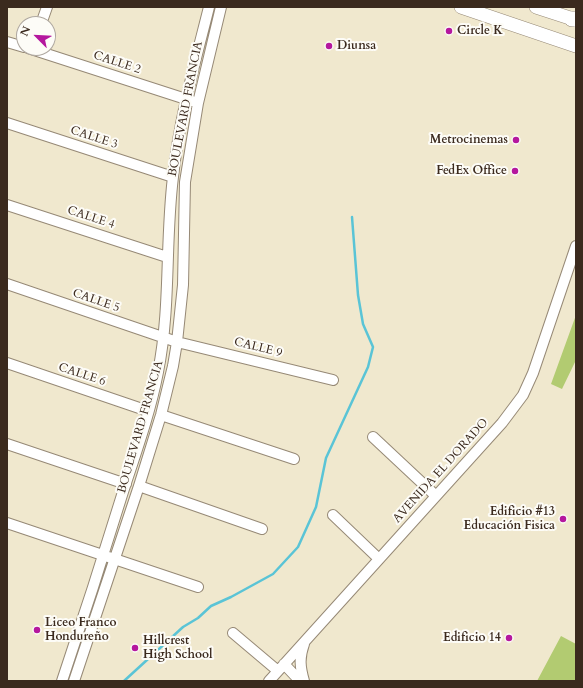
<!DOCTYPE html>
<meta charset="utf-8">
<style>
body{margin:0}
#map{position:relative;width:583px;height:688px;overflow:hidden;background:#f0e8ce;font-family:Cardo,serif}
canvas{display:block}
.frame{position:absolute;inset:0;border:8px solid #3b2a1e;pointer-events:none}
.north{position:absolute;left:16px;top:16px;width:40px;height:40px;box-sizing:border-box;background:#fdfcf7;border:1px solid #afa8a0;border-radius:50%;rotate:294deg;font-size:11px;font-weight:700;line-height:16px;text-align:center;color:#3b2a1e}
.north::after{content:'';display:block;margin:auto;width:14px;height:18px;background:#b5179e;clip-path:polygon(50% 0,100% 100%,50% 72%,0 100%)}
</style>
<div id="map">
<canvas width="583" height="688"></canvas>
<div class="frame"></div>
<div class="north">N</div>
</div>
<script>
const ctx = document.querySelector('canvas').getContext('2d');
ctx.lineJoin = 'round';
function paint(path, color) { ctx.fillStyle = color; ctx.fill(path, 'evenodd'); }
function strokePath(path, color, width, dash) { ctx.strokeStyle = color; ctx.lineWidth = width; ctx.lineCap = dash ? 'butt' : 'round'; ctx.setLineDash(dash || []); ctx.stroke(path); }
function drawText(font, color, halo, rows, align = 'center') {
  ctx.font = font + ' Cardo,serif'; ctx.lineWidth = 4; ctx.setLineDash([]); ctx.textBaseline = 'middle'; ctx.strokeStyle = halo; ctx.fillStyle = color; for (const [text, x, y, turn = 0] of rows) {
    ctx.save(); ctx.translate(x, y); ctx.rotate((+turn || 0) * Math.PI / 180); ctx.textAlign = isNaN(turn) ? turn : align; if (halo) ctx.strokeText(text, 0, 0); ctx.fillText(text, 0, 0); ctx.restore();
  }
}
const green = new Path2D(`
 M576,315V360L562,389L551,384Z
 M561,636L576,644V681H537Z`);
const stream = new Path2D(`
 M124,681L183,627L198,618L211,606L231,597L273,574L298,547L316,507L326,458L368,367L373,347L363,324L358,295L352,217`);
const minor = new Path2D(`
 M41,24L47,7
 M7,42L24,47
 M28,48L192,101
 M7,123L173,177
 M7,205L167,257
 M7,284L177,342L333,380
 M7,363L148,411
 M161,415L294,459
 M373,437L436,496
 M7,444L126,484
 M139,486L262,529
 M333,515L379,559
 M7,523L198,587
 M233,633L278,671
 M304,644C299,658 300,667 304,681
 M284,664L300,681
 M62,681C83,619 103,557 122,495C135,455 150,414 158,372C171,307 165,242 173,177C179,119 195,63 209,7
 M74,681L139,486L161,415L173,366L177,342L183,285L185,182L198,103L221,7
 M269,681L502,423L523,395L533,373L576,246`);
const major = new Path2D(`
 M461,7L576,46
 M536,7L576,20`);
const highway = new Path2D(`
 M572,19H576`);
const markers = [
 [449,31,4,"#b5179e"],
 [329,46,4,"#b5179e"],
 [516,140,4,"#b5179e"],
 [515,171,4,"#b5179e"],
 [563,519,4,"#b5179e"],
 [37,630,4,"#b5179e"],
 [509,638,4,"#b5179e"],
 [135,648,4,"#b5179e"]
];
const poiNames = [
 ["Circle K",457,31],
 ["Diunsa",337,46],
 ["Metrocinemas",508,140,"right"],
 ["FedEx Office",507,171,"right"],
 ["Edificio #13",555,512,"right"],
 ["Educación Fisica",555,526,"right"],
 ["Liceo Franco",45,623],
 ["Hondureño",45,637],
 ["Edificio 14",501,638,"right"],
 ["Hillcrest",143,641],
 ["High School",143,655]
];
const streetNames = [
 ["CALLE 2",117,63,18],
 ["BOULEVARD FRANCIA",186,109,-79],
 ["CALLE 3",94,138,18],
 ["CALLE 4",91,218,18],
 ["CALLE 5",96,301,19],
 ["CALLE 9",258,348,14],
 ["CALLE 6",82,375,18],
 ["BOULEVARD FRANCIA",141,427,-74],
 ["AVENIDA EL DORADO",441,471,-48]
];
paint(green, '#b2cb71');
strokePath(stream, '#5ac4d6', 2.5);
strokePath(minor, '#968976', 12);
strokePath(major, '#968976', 14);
strokePath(highway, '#968976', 16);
strokePath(minor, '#fff', 10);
strokePath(major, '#fff', 13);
strokePath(highway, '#fff', 15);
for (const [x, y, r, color] of markers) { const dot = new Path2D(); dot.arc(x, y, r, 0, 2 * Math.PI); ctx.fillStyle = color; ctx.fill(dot); strokePath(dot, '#fdfcf7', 1.5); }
drawText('bold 12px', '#3b2a1e', '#fdfcf7', poiNames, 'left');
drawText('12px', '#3b2a1e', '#fdfcf7', streetNames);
</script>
